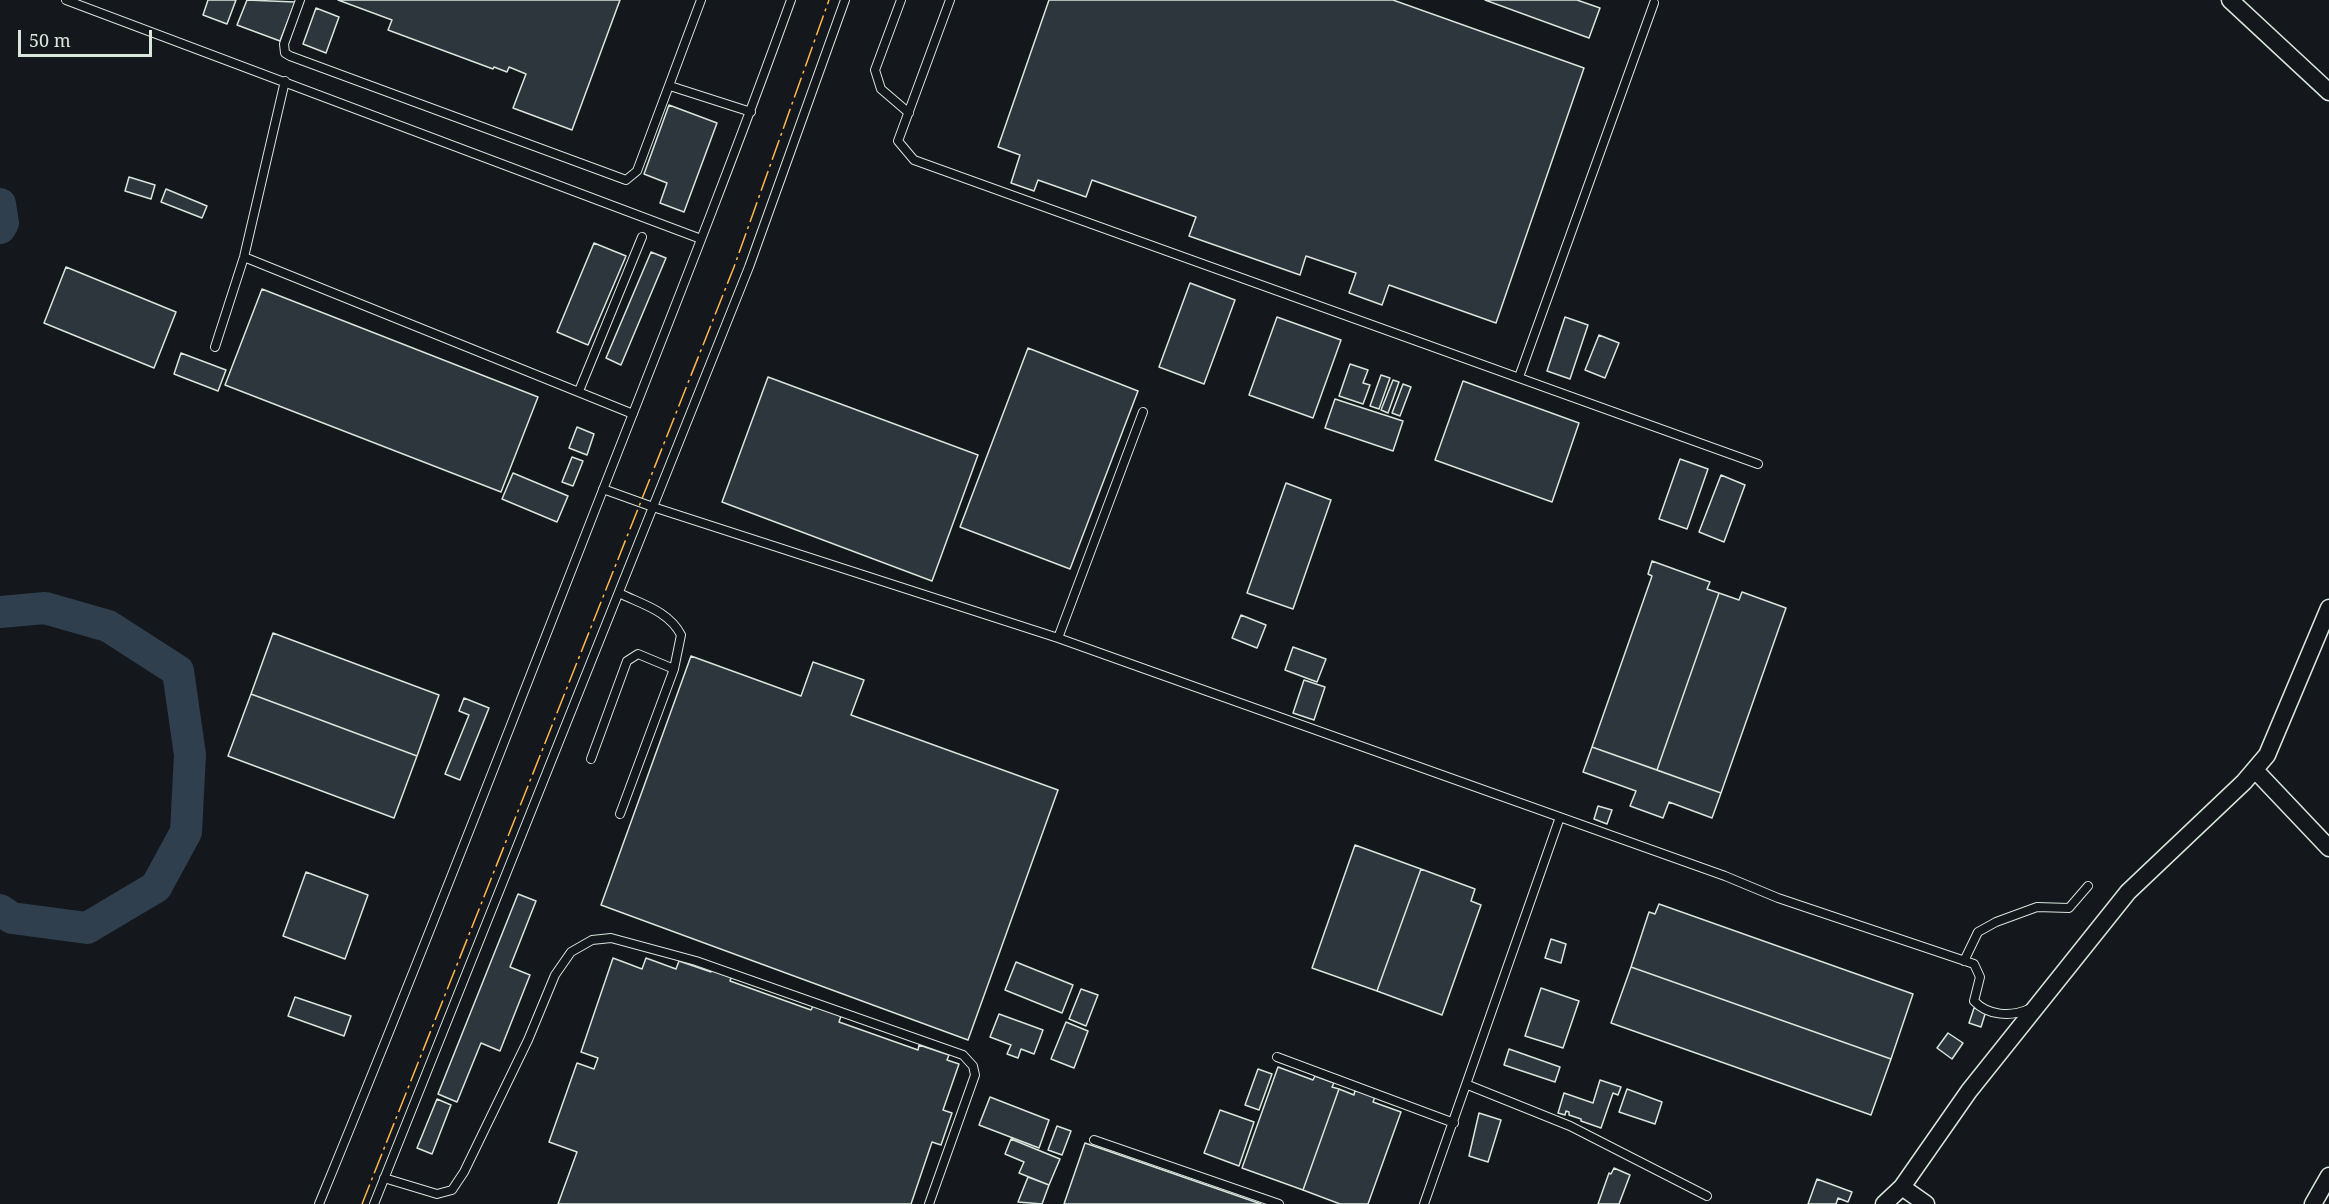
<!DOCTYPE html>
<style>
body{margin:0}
#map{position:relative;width:2329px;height:1204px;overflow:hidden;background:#14181c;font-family:"Noto Serif",serif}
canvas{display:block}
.scale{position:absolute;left:18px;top:30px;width:134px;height:27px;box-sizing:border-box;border:3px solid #d8e6dc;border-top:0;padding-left:8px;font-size:18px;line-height:21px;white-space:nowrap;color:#d8e6dc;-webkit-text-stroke:4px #14181c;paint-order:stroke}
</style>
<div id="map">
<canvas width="2329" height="1204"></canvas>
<div class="scale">50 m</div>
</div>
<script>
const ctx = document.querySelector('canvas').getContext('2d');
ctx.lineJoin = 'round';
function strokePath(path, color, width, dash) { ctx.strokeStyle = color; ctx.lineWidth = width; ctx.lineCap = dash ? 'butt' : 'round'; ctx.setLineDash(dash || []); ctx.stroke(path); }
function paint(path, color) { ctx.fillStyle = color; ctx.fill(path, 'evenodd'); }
const river = new Path2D(`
 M0,204L3,223L0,228
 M0,612L45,608L108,626L178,671L190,755L186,832L156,887L87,928L12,918L0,910`);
const building = new Path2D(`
 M208,0H236L227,24L203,15Z
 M247,0L295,2L280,41L237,25Z
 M338,0H620L572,130L513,108L526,74L509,67L507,72L494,67L493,69L388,30L392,20Z
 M1049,0H1393L1584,68L1496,323L1389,285L1382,305L1349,293L1356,273L1306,256L1300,275L1189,236L1196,217L1092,180L1086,197L1038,180L1034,191L1011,183L1020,155L998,147Z
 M1485,0H1577L1600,8L1589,38Z
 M316,8L339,17L326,53L303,44Z
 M669,105L717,123L684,212L660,203L667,183L644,174Z
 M129,177L155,185L151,199L125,191Z
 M166,189L207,206L202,218L161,202Z
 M594,243L626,256L588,345L557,332Z
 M651,252L666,258L621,365L606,358Z
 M66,267L176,312L154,368L44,323Z
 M1190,283L1235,300L1204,384L1159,367Z
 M262,289L538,397L501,492L225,385Z
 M1277,317L1341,340L1313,418L1249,395Z
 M1565,317L1588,325L1570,379L1547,371Z
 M1599,335L1619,343L1605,378L1585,370Z
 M1028,348L1138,391L1070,569L960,527Z
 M181,353L226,370L218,391L174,374Z
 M1350,364L1368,370L1363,383L1370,385L1363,404L1339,396Z
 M1381,375L1390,378L1379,409L1370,406Z
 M768,377L978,455L932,581L722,502Z
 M1393,380L1399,382L1388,413L1381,410Z
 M1463,381L1579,423L1552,502L1435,460Z
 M1403,384L1411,387L1400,416L1392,413Z
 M1335,399L1403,421L1393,451L1325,428Z
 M577,427L594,434L587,455L569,448Z
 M572,457L583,461L573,486L562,482Z
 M1680,459L1708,469L1687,529L1659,519Z
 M513,473L568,496L557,522L502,499Z
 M1721,475L1745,485L1724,542L1699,532Z
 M1286,483L1331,500L1293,609L1247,593Z
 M1652,561L1710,582L1707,589L1719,593L1657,770L1592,747L1652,576L1648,574Z
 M1742,592L1786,608L1721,793L1657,770L1719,593L1739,600Z
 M1241,615L1266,625L1257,648L1232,638Z
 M273,633L439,695L417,756L251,694Z
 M1293,647L1326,659L1317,682L1285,670Z
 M691,656L801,696L813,662L864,680L851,715L1058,790L968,1040L601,905Z
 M1304,680L1325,687L1314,720L1293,713Z
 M251,694L417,756L394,818L228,756Z
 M464,698L489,708L460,780L445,774L469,715L459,711Z
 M1592,747L1721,793L1712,818L1669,802L1663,818L1630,806L1636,791L1583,772Z
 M1598,806L1612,810L1607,824L1594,819Z
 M1355,845L1421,869L1377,991L1312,968Z
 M1421,869L1475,889L1471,901L1481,905L1442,1015L1377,991Z
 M306,872L368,895L345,959L283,936Z
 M518,894L536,901L510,967L530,975L500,1051L481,1043L457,1102L438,1094Z
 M1659,904L1913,994L1891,1059L1631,967L1649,912L1655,914Z
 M1551,939L1566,944L1561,963L1545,958Z
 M613,958L642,969L646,958L676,969L679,961L711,972L713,968L732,975L730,981L811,1010L813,1006L841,1016L839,1022L918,1050L919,1045L949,1055L947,1060L959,1064L943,1110L952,1113L941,1145L932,1142L911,1204H558L577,1152L549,1142L577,1063L594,1069L598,1058L581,1052Z
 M1016,962L1073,985L1062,1013L1005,990Z
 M1631,967L1891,1059L1871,1115L1611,1023Z
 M1541,988L1579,1001L1563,1048L1525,1036Z
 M1081,989L1098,995L1086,1026L1069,1019Z
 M295,997L351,1016L344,1036L288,1016Z
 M1974,1008L1986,1011L1981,1027L1969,1023Z
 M999,1014L1043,1030L1034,1054L1021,1049L1018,1058L1007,1054L1011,1045L990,1037Z
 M1066,1022L1088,1031L1074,1068L1051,1059Z
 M1948,1033L1963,1043L1952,1059L1937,1048Z
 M1509,1049L1560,1067L1555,1082L1504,1065Z
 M1278,1067L1313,1080L1315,1076L1334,1083L1332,1087L1339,1089L1303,1190L1242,1168Z
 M1258,1069L1272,1074L1259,1110L1245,1105Z
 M1600,1080L1621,1087L1618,1095L1613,1093L1601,1128L1581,1121V1119L1569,1115V1112L1566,1111L1565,1115L1558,1113L1564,1093L1593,1103Z
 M1339,1089L1354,1095L1355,1090L1375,1097L1373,1102L1401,1112L1368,1204H1340L1303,1190Z
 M1627,1089L1662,1102L1655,1124L1619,1112Z
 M990,1097L1049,1120L1039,1148L979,1125Z
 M437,1099L451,1105L432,1154L417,1148Z
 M1220,1110L1254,1122L1239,1166L1204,1153Z
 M1479,1113L1501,1120L1488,1162L1469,1156Z
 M1057,1126L1071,1131L1062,1155L1048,1150Z
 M1011,1139L1060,1159L1049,1185L1019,1173L1024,1162L1005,1154Z
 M1085,1143L1261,1204H1064Z
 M1614,1168L1630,1175L1619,1204H1598L1609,1173L1611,1174Z
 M1028,1177L1049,1185L1042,1204L1018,1202Z
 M1817,1179L1852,1192L1848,1202L1838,1198L1836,1204H1808Z`);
const lane = new Path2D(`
 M66,0L701,239
 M300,0L284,44L285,53L290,56L626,180L637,171L701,0
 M901,0L875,70L881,89L909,113
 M950,0L898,141L914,160L1758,464
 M670,86L751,112
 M244,257L633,414
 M215,347L244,257L285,81
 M1519,377L1654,3
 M579,391L642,237
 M603,489L653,507L1058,638L1725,876L1778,898L1974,964L1980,977L1974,1001C1988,1016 2011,1017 2029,1009
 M619,593C641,604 669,611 681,635L674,669L620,814
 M1058,638L1143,412
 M591,759L627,661L638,654L674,669
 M1964,961L1978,932L1996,922L2037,907L2069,908L2088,886
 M1277,1057L1454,1123
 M1468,1085L1570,1126L1707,1196
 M1094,1140L1279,1204
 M384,1178L437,1194L452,1190L464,1172L528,1040L555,975L571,952L592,940L611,938L696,961L963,1055L973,1066L975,1075L929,1204
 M319,1204C409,986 495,766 581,546C652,364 725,183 791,0
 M374,1204L749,267L845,0
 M1424,1204L1560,817`);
const street = new Path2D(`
 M2230,0L2329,92
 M2255,770L2329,848
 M1902,1187L1926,1204
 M1884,1204L1902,1187L1969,1091L2128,892L2244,782L2267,755L2329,608
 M2313,1204L2329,1176`);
const power = new Path2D(`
 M362,1204L734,267L829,0`);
strokePath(river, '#2f3f4d', 32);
paint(building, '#2c363c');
strokePath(building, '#d8e6dc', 1.5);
strokePath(lane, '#d8e6dc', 10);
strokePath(street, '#d8e6dc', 19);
strokePath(lane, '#14181c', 8);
strokePath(street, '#14181c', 16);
strokePath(power, '#ffb74d', 1.5, [21, 4.5, 3, 4.5]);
</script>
